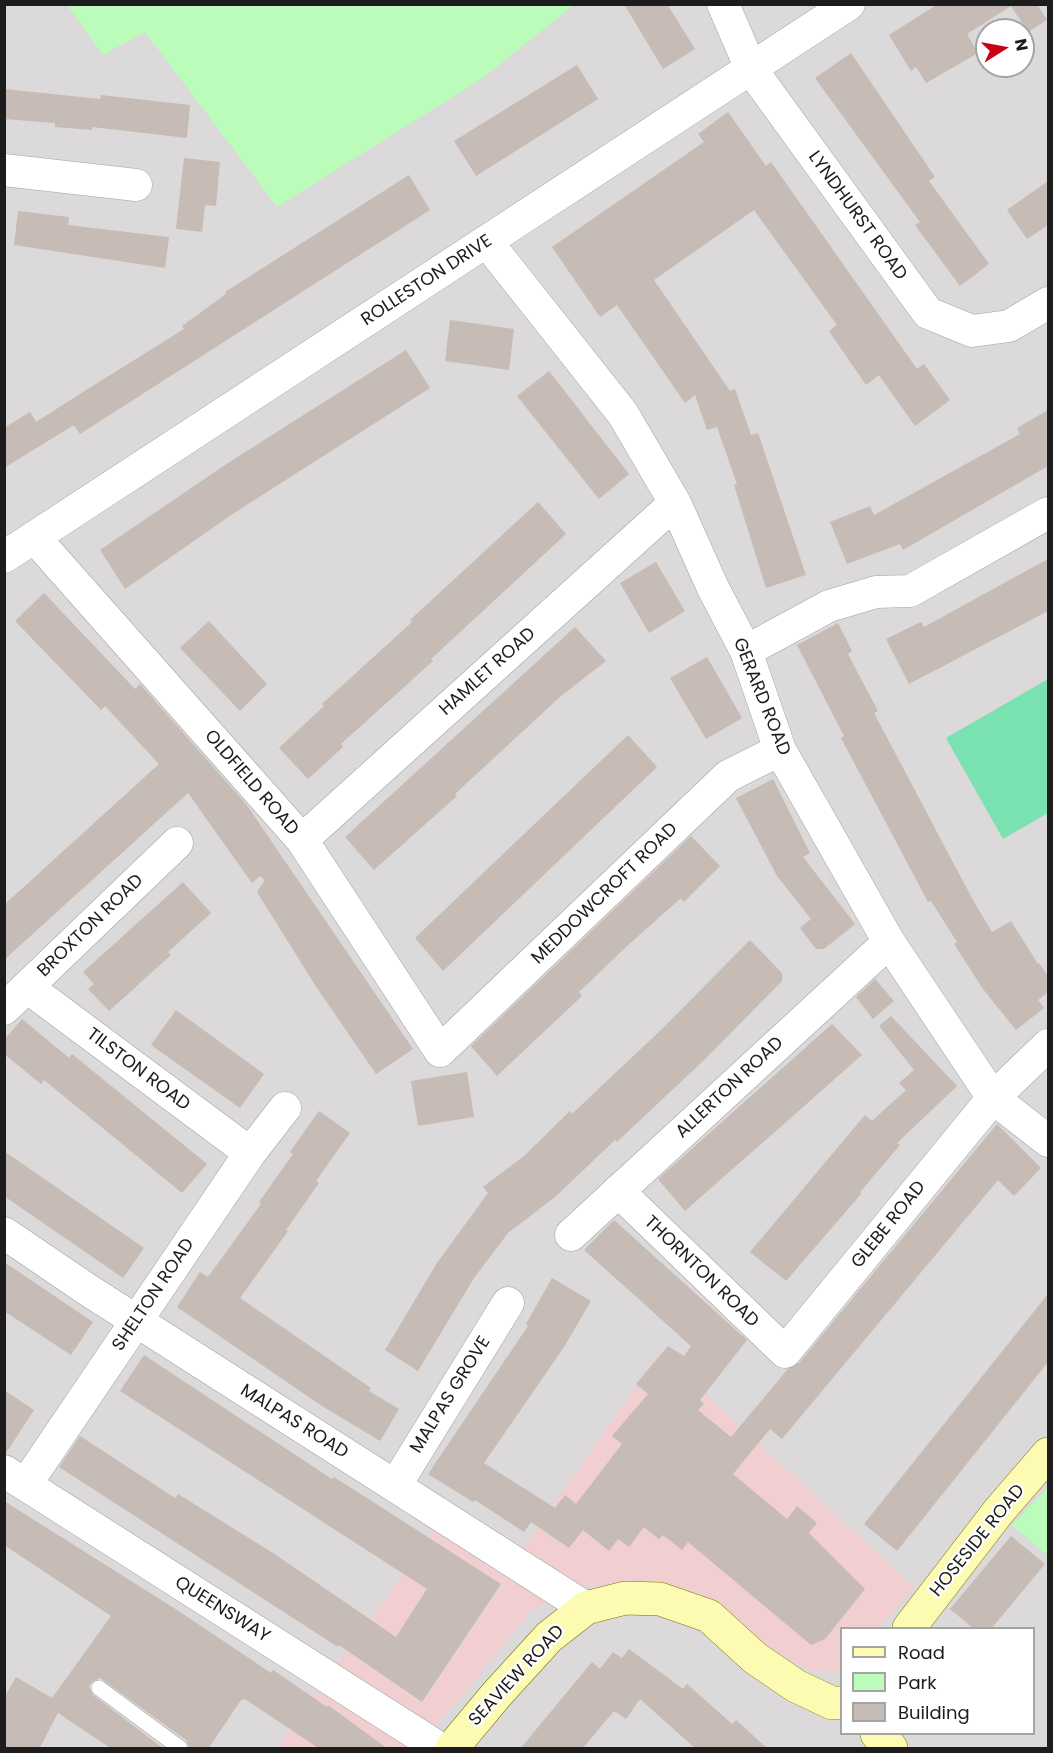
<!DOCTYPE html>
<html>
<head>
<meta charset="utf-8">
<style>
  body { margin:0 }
  #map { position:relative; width:1053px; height:1753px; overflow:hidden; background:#eee9e1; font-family:Poppins,sans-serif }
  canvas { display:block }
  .frame { position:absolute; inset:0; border:6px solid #1c1c1c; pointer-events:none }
  .legend { position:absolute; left:840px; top:1627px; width:195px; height:108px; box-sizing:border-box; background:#fff; border:2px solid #a4a4a4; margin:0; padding:8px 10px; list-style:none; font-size:18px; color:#1c1c1c }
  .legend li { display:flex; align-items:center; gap:12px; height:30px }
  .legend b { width:30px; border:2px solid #a4a4a4 }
  .north { position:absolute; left:975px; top:18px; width:60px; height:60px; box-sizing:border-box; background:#fff; border:2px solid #a4a4a4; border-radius:50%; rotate:79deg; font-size:16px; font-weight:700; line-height:24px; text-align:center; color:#1c1c1c }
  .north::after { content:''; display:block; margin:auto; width:21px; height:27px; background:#c90011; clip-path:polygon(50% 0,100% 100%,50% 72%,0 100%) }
</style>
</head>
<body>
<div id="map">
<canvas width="1053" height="1753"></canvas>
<div class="frame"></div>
<ul class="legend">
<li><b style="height:8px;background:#fdfab1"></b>Road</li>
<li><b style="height:16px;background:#bbfcbb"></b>Park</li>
<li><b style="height:16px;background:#c6bbb5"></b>Building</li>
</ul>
<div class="north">N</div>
</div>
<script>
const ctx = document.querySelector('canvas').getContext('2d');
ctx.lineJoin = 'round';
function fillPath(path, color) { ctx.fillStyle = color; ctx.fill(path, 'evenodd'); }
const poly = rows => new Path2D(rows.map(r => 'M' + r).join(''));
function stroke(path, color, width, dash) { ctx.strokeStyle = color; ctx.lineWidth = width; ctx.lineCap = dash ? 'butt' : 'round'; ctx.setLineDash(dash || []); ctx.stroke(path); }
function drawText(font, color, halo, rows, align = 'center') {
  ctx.font = font + ' Poppins,sans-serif'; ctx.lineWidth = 4.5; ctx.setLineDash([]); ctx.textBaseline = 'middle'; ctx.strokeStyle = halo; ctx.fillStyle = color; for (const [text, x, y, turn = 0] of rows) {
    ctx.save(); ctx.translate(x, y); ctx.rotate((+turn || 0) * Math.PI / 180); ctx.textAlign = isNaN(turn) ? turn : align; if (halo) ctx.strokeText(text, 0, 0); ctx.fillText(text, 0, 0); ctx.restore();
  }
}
const residential = poly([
  [5,5,1048,5,1048,1748,5,1748],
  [987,30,1023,30,1023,66,987,66],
  [842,1628,1034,1628,1034,1734,842,1734]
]);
const commercial = poly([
  [660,1352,915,1588,879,1628,842,1628,841,1671,811,1672,668,1585,579,1586,532,1610,419,1748,276,1748,436,1529,504,1576]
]);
const park = poly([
  [67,5,573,4,574,5,483,78,277,207,145,32,103,55],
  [1048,1487,1048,1556,1012,1525]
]);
const pitch = poly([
  [1048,679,1048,813,1003,839,946,738]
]);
const building = poly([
  [624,4,667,4,695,49,663,69],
  [938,4,1037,4,1047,20,1028,32,1011,6,967,34,978,53,926,83,916,67,911,71,889,35],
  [851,53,935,177,929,181,989,264,960,286,915,225,920,222,815,78],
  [577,65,598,99,476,176,454,141],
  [4,89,100,99,101,95,190,105,187,138,92,127,92,130,55,127,55,123,4,119],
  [728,112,766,166,771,162,917,369,924,364,950,400,915,426,879,375,866,385,829,331,837,325,754,210,654,280,730,391,735,389,751,435,758,433,806,575,766,588,734,485,737,484,717,427,707,430,695,395,685,403,617,305,600,317,552,247,704,142,698,134],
  [184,158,220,162,216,206,205,205,202,232,176,229],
  [409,175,430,210,80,434,74,425,4,468,4,428,30,412,36,422,83,392,184,329,182,326,226,294,225,292],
  [1048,181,1048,225,1027,239,1007,210],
  [18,211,69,217,68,225,169,237,165,268,14,245],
  [450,320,514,329,509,370,445,361],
  [406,350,430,388,234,513,125,589,100,550,228,463],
  [549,371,629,474,599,499,517,396],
  [1048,410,1048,466,903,550,900,544,847,564,830,522,870,506,874,515,1020,434,1017,428],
  [538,502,566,534,431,659,433,661,341,744,343,747,308,779,279,748,324,706,322,704,412,622,410,620],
  [1048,559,1048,611,909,684,886,639,921,622,924,627],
  [656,562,685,611,649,633,620,583],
  [44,593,135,689,140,684,246,804,413,1049,376,1074,315,985,257,892,265,880,260,876,252,883,188,793,4,960,4,905,159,764,105,706,101,710,15,621],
  [209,621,267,684,240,711,180,648],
  [838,623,852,651,848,654,878,711,874,713,974,902,992,932,1011,921,1038,964,1039,963,1048,976,1048,992,1038,1000,1044,1008,1016,1030,983,989,954,944,957,942,931,901,928,902,841,738,844,736,797,645],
  [575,627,606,661,561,696,455,794,457,796,374,870,345,837],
  [707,657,742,718,706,739,670,678],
  [628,735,657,767,443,971,415,938],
  [773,779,810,853,803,857,855,924,824,949,816,949,800,928,811,919,777,876,736,798],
  [691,836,720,866,684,902,681,898,627,946,579,992,582,996,497,1076,471,1046],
  [183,882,211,913,168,952,171,955,109,1011,88,989,94,984,83,972],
  [750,940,782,973,782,981,704,1060,617,1142,615,1140,555,1197,508,1233,474,1278,418,1371,385,1350,437,1263,488,1193,483,1187,524,1156,570,1111,572,1114,664,1027],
  [875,979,894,1001,873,1019,856,997],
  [176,1010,264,1074,240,1108,151,1045],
  [891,1016,957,1086,897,1143,900,1145,860,1192,861,1194,786,1281,750,1252,865,1115,872,1121,906,1090,899,1083,914,1070,879,1026],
  [22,1019,69,1058,72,1054,207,1164,182,1193,44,1080,41,1084,4,1054,4,1040],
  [832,1024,862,1055,685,1211,658,1179],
  [467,1072,474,1117,418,1126,411,1081],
  [319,1111,350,1133,316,1181,319,1183,286,1230,288,1231,240,1298,371,1388,369,1391,399,1409,380,1441,322,1406,177,1307,200,1272,208,1277,261,1204,259,1202,293,1154,290,1152],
  [997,1124,1041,1168,1014,1196,998,1180,782,1439,770,1429,733,1474,787,1519,797,1506,817,1523,809,1533,865,1589,825,1639,811,1645,688,1542,682,1550,663,1535,659,1539,644,1527,629,1547,618,1539,609,1551,583,1530,569,1548,531,1522,524,1532,475,1500,473,1502,428,1474,528,1326,526,1324,552,1278,591,1301,564,1347,484,1463,555,1508,565,1495,576,1504,622,1444,612,1436,648,1394,636,1384,668,1346,684,1356,691,1346,584,1250,614,1220,747,1340,700,1400,704,1404,698,1410,731,1437,788,1369,799,1363],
  [4,1151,144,1248,123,1278,4,1196],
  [4,1262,93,1322,71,1355,4,1311],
  [1048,1294,1048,1362,897,1551,864,1524],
  [144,1355,332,1479,334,1477,501,1584,422,1702,339,1645,338,1647,59,1467,80,1436,175,1498,178,1494,273,1553,396,1637,427,1589,120,1391],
  [4,1390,34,1410,6,1453,4,1453],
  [4,1501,177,1610,271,1673,273,1670,327,1707,328,1705,388,1749,320,1749,245,1699,241,1700,208,1749,190,1749,186,1740,100,1678,92,1682,89,1686,93,1695,164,1749,112,1749,58,1713,39,1749,4,1749,4,1698,16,1677,52,1698,111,1616,4,1545],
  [1011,1536,1045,1564,991,1629,974,1629,950,1609],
  [629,1649,683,1689,687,1684,732,1724,736,1720,768,1749,696,1749,640,1699,626,1719,614,1711,582,1749,520,1749,592,1662,600,1669,613,1652,622,1658]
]);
const lane = poly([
  [99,1688,180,1748]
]);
const street = poly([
  [723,4,751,69,928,313,972,331,1009,326,1048,303],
  [4,170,136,185],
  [487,242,623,414,675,503,713,588,746,651,780,750,889,942,993,1098,1048,1141],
  [34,537,302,840,440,1051,728,776,780,750],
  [4,557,849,4],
  [746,651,829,606,876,592,910,591,1048,513],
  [302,840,675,503],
  [27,987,250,1153],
  [4,1009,177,843],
  [618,1191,785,1352,993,1098,1048,1045],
  [4,1233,88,1290,586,1608],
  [571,1235,889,942],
  [4,1471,439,1748],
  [26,1484,250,1153,285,1108],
  [395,1486,508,1303]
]);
const secondary = poly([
  [909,1628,998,1512,1048,1454],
  [877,1734,891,1748],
  [452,1748,497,1694,549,1637,586,1608,625,1598,660,1599,709,1616,755,1658,796,1686,832,1703,842,1703]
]);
const streetNames = [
  ["LYNDHURST ROAD",857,216,54],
  ["ROLLESTON DRIVE",427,281,-33],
  ["HAMLET ROAD",488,672,-42],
  ["GERARD ROAD",761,697,68],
  ["OLDFIELD ROAD",251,783,49],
  ["MEDDOWCROFT ROAD",605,894,-44],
  ["BROXTON ROAD",91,926,-44],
  ["TILSTON ROAD",138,1070,37],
  ["ALLERTON ROAD",730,1088,-43],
  ["GLEBE ROAD",889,1225,-51],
  ["THORNTON ROAD",701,1272,44],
  ["SHELTON ROAD",154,1295,-56],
  ["MALPAS GROVE",451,1395,-58],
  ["MALPAS ROAD",294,1422,32],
  ["HOSESIDE ROAD",978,1541,-51],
  ["QUEENSWAY",222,1610,32],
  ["SEAVIEW ROAD",517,1676,-47]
];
fillPath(residential, '#dbd9d9');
fillPath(commercial, '#f1cfd1');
fillPath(park, '#bbfcbb');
fillPath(pitch, '#7ae2b1');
fillPath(building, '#c6bbb5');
stroke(lane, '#a3a3a3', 16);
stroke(street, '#a3a3a3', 33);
stroke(secondary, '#747700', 34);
stroke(lane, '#fff', 15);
stroke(street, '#fff', 32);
stroke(secondary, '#fdfab1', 33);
drawText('18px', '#1c1c1c', '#fff', streetNames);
</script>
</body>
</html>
